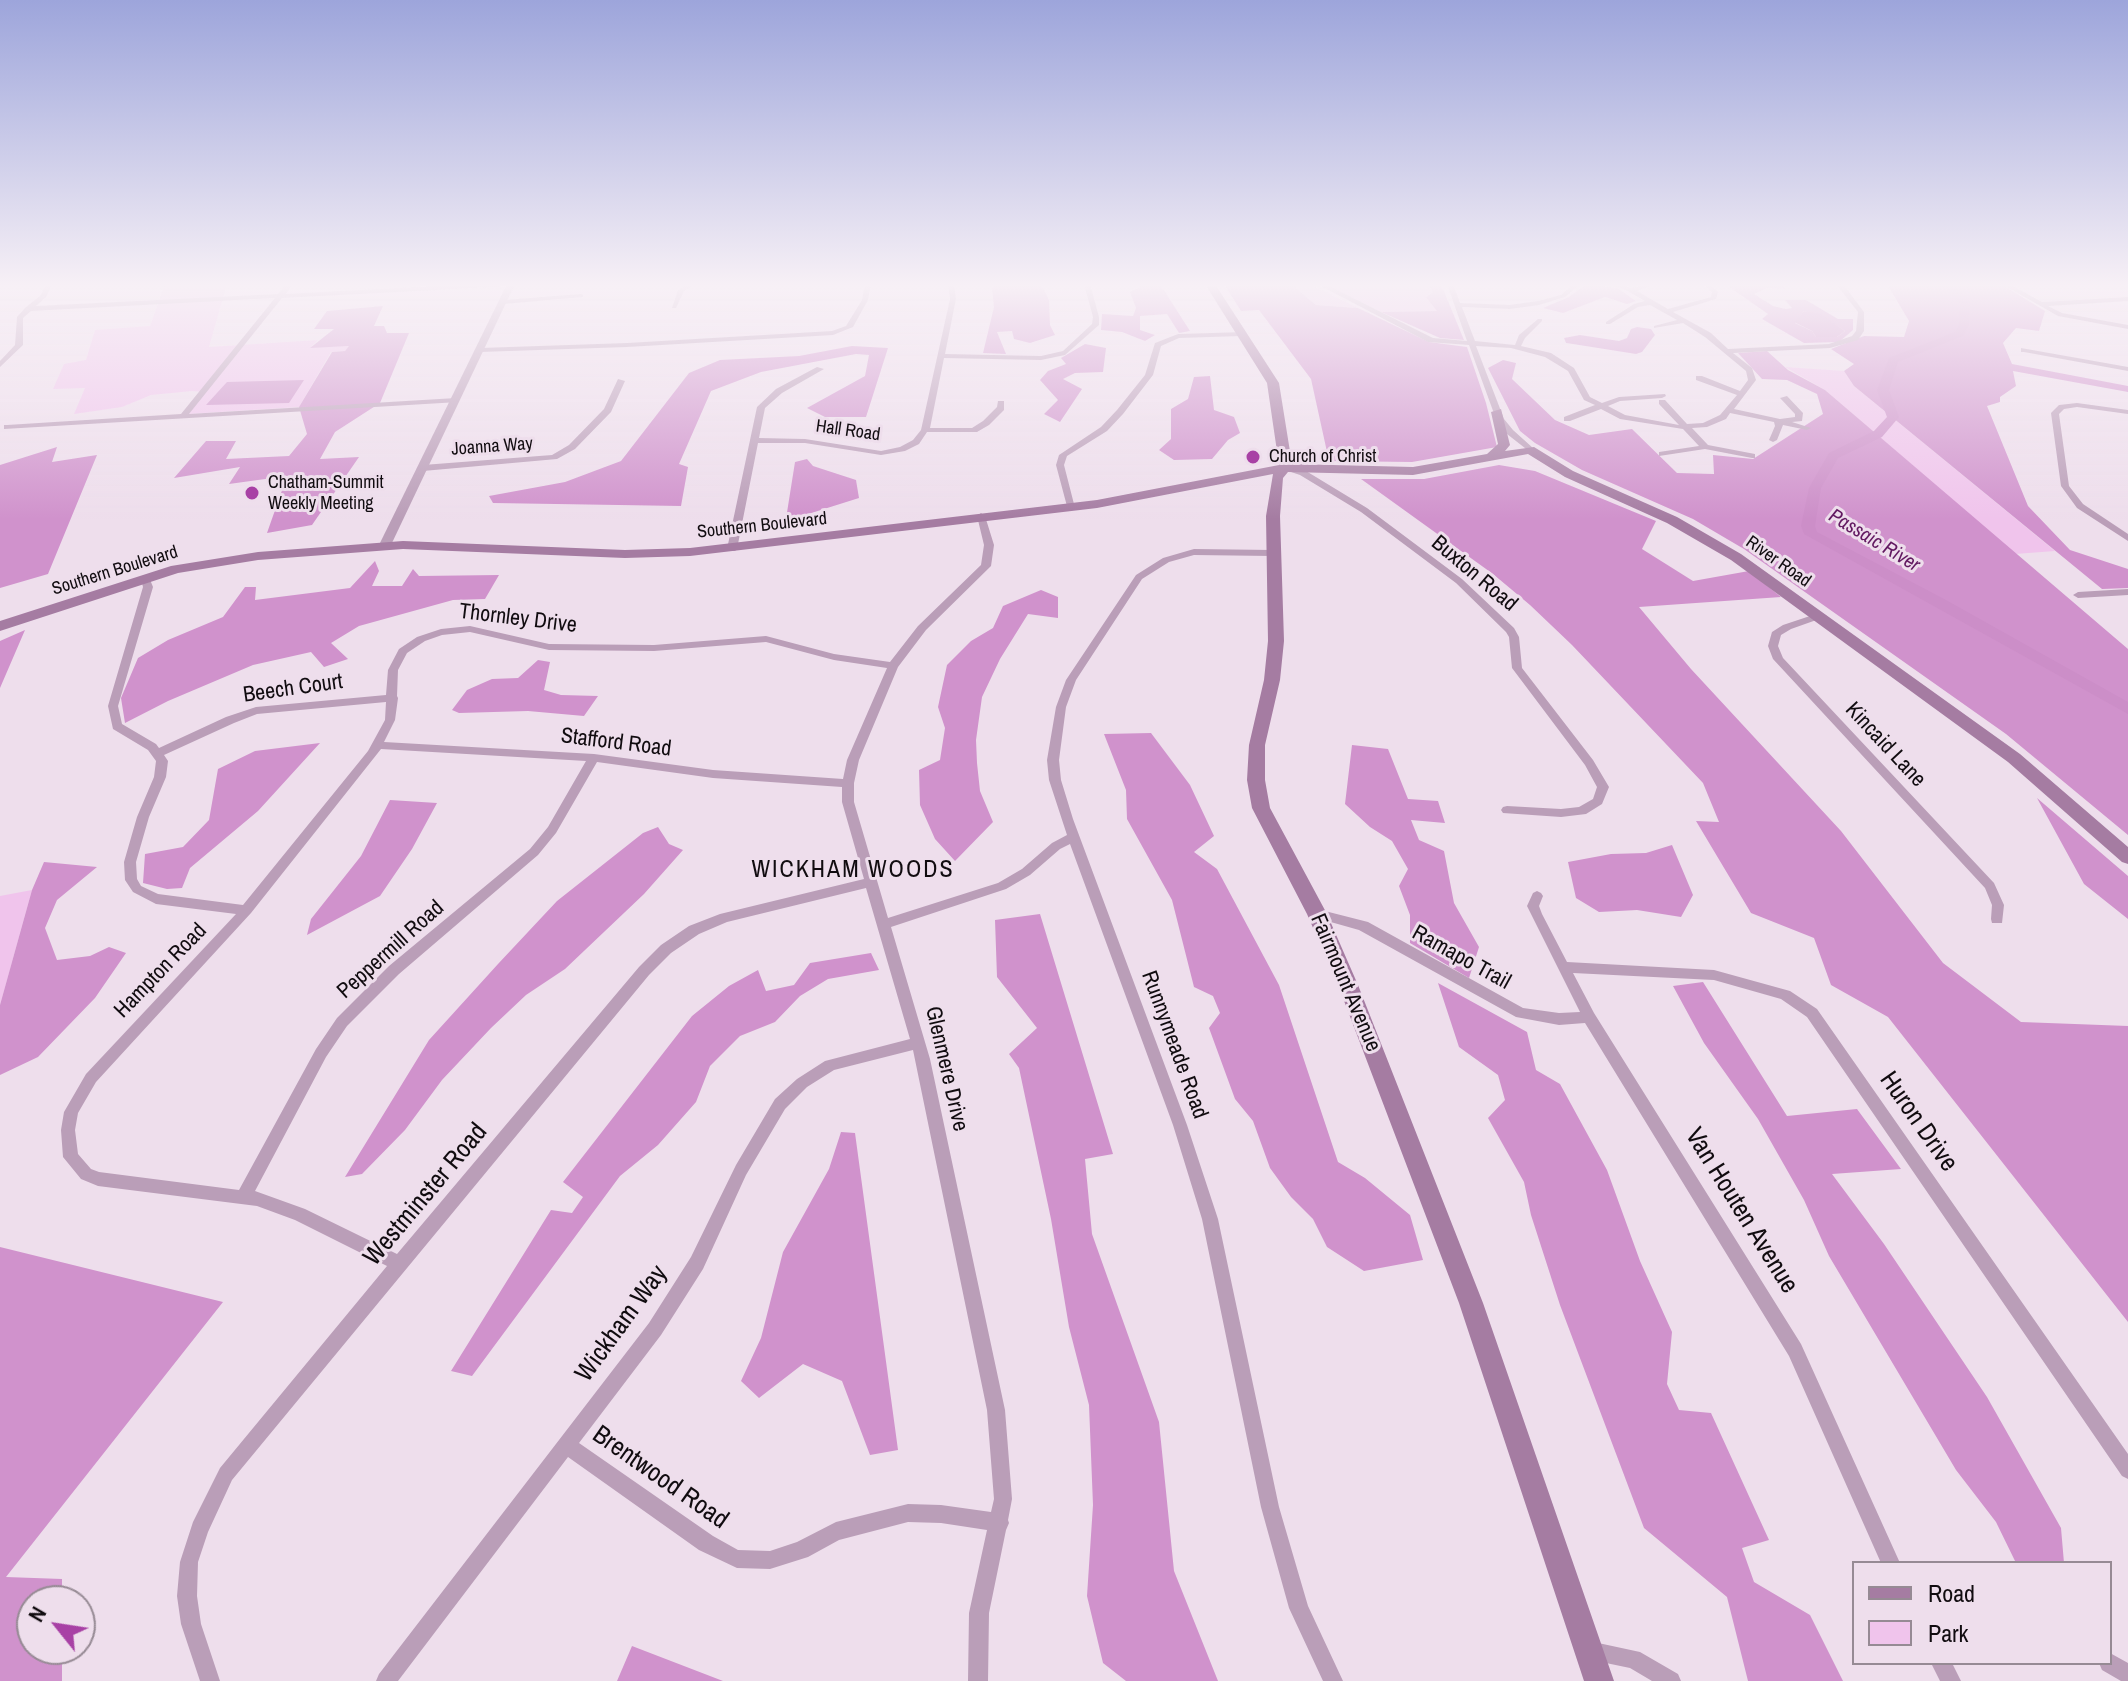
<!DOCTYPE html>
<html>
<head>
<meta charset="utf-8">
<style>
  body { margin:0 }
  #map { position:relative; width:2128px; height:1681px; overflow:hidden; background:#eedeec; font-family:"Archivo Narrow",sans-serif }
  canvas { display:block }
  .legend { position:absolute; left:1852px; top:1561px; width:260px; height:104px; box-sizing:border-box; background:#eedeec; border:2px solid #968a94; margin:0; padding:10px 14px; list-style:none; font-size:24px; color:#110c10 }
  .legend li { display:flex; align-items:center; gap:16px; height:40px }
  .legend b { width:40px; border:2px solid #968a94 }
  .north { position:absolute; left:16px; top:1585px; width:80px; height:80px; box-sizing:border-box; background:#eedeec; border:2px solid #968a94; border-radius:50%; rotate:300deg; font-size:22px; font-weight:700; line-height:32px; text-align:center; color:#110c10 }
  .north::after { content:''; display:block; margin:auto; width:28px; height:36px; background:#a841a5; clip-path:polygon(50% 0,100% 100%,50% 72%,0 100%) }
</style>
</head>
<body>
<div id="map">
<canvas width="2128" height="1681"></canvas>
<ul class="legend">
<li><b style="height:10px;background:#a57ca2"></b>Road</li>
<li><b style="height:22px;background:#f0c4ec"></b>Park</li>
</ul>
<div class="north">N</div>
</div>
<script>
const ctx = document.querySelector('canvas').getContext('2d');
ctx.lineJoin = 'round';
function fillPath(path, color) { ctx.fillStyle = color; ctx.fill(path, 'evenodd'); }
const poly = rows => new Path2D(rows.map(r => 'M' + r).join(''));
function stroke(path, color, width, dash) { ctx.strokeStyle = color; ctx.lineWidth = width; ctx.lineCap = dash ? 'butt' : 'round'; ctx.setLineDash(dash || []); ctx.stroke(path); }
function drawText(font, color, halo, rows, align = 'center') {
  ctx.font = font + ' "Archivo Narrow",sans-serif'; ctx.lineWidth = 6; ctx.setLineDash([]); ctx.textBaseline = 'middle'; ctx.strokeStyle = halo; ctx.fillStyle = color; for (const [text, x, y, turn = 0] of rows) {
    ctx.save(); ctx.translate(x, y); ctx.rotate((+turn || 0) * Math.PI / 180); ctx.textAlign = isNaN(turn) ? turn : align; if (halo) ctx.strokeText(text, 0, 0); ctx.fillText(text, 0, 0); ctx.restore();
  }
}
const green = poly([
  [165,284,227,284,209,347,318,340,311,347,350,346,345,351,331,352,299,407,189,414,204,392,192,391,151,395,122,407,74,414,85,388,53,389,64,364,86,360,95,330,150,326],
  [1291,284,1309,284,1358,308,1316,305],
  [1324,284,1428,284,1433,292,1426,296,1438,311,1381,312],
  [1785,367,1844,371,1854,386,2055,551,2015,554,1825,390],
  [32,890,0,1005,0,896]
]);
const forest = poly([
  [995,284,1041,284,1049,300,1050,325,1055,335,1030,343,1014,339,1012,331,997,332,1006,354,983,353,994,307,992,288],
  [1131,284,1160,284,1190,331,1179,333,1167,314,1140,316,1140,330,1155,335,1145,341,1122,332,1101,330,1102,314,1133,316,1136,308,1130,292,1140,287],
  [1224,284,1291,284,1316,305,1358,308,1429,342,1467,347,1486,403,1497,447,1412,462,1329,461,1311,379,1259,310,1241,311],
  [1428,284,1441,284,1464,340,1440,338,1381,312,1437,311,1426,297,1433,292],
  [1586,284,1617,288,1636,301,1627,304,1605,297,1563,313,1543,308,1569,297],
  [1725,284,1780,284,1786,289,1767,288,1754,294,1773,306,1786,309,1792,308,1785,300,1806,300,1838,319,1853,319,1853,330,1839,342,1804,343,1762,319,1768,314],
  [1804,311,1825,318,1845,331,1837,337,1816,337,1812,331,1795,323],
  [1887,284,2025,284,2004,286,2045,311,2039,331,2016,328,2003,343,2012,364,2128,386,2128,392,2013,371,2016,386,2000,397,2000,402,1987,406,2028,506,2070,550,2128,569,2128,588,2102,589,1854,386,1844,371,1854,364,1831,349,1864,336,1904,337,1909,321],
  [383,306,374,326,384,326,387,333,409,333,380,403,335,432,320,459,359,457,312,525,267,533,287,476,229,484,240,467,174,478,206,441,236,441,226,459,289,456,307,434,299,407,332,352,345,351,349,346,310,348,334,329,314,329,327,311],
  [1085,344,1106,348,1103,372,1075,373,1063,379,1082,389,1060,422,1044,414,1058,400,1040,380,1048,371,1066,364,1061,358],
  [852,346,888,348,866,417,825,417,807,408,865,376,869,355,856,354,761,372,711,391,679,464,688,467,681,506,493,503,489,496,565,482,621,461,689,373,720,360,799,356],
  [1767,351,1788,370,1825,390,2128,649,2128,835,2006,734,1744,549,1693,519,1582,470,1535,443,1520,431,1488,368,1503,360,1516,363,1512,379,1555,420,1589,435,1632,429,1677,473,1714,474,1713,455,1753,459,1823,414,1817,394,1787,380,1762,379,1738,353],
  [1210,376,1214,410,1234,417,1240,433,1228,440,1212,459,1174,460,1159,450,1171,439,1171,409,1188,399,1194,377],
  [57,447,52,462,97,455,48,574,0,588,0,465],
  [807,459,813,466,856,480,859,498,805,515,785,525,795,462],
  [1499,465,1535,471,1656,521,1642,549,1693,581,1749,571,1781,597,1639,607,1691,669,1841,831,1943,963,2021,1022,2128,1026,2128,1322,1888,1017,1831,985,1814,938,1751,913,1696,821,1719,822,1703,783,1572,645,1530,605,1493,574,1361,479,1424,479],
  [375,561,379,571,372,586,402,586,413,569,419,576,499,575,485,599,453,600,359,626,331,643,348,659,324,667,311,652,253,665,168,701,125,723,121,698,138,658,168,640,223,617,245,587,256,587,255,600,350,588],
  [1041,590,1058,597,1058,618,1028,614,1000,659,982,697,976,740,977,763,980,791,993,822,955,861,935,839,920,805,919,770,940,760,945,728,938,707,947,665,971,641,993,628,1003,606],
  [25,630,0,688,0,641],
  [538,660,550,662,544,690,561,695,598,696,584,716,528,711,459,713,452,710,467,690,492,679,518,678],
  [1151,733,1190,785,1214,836,1194,852,1217,869,1279,985,1338,1162,1365,1178,1410,1215,1423,1260,1364,1271,1327,1247,1313,1219,1291,1197,1270,1168,1253,1121,1235,1099,1209,1028,1220,1013,1213,996,1194,987,1172,900,1127,819,1126,790,1104,734],
  [320,743,258,811,190,868,182,888,167,889,143,883,145,854,183,847,209,820,218,769,255,751],
  [1352,745,1388,749,1408,799,1438,801,1445,823,1411,820,1419,840,1444,851,1454,903,1479,947,1469,978,1410,943,1410,915,1399,886,1408,869,1392,841,1370,827,1345,804],
  [2037,798,2128,876,2128,919,2084,884],
  [390,800,437,803,412,849,380,896,307,935,311,919,361,856],
  [658,827,669,844,683,850,644,894,565,969,526,995,491,1028,442,1080,405,1130,362,1174,345,1177,429,1040,498,964,557,901,643,833],
  [1672,845,1693,895,1681,917,1637,910,1599,912,1576,898,1568,862,1611,854,1646,853],
  [44,862,97,867,57,900,45,928,57,960,90,956,109,947,126,953,95,998,38,1057,0,1075,0,1005,32,890],
  [1040,914,1113,1154,1085,1159,1092,1234,1159,1422,1174,1571,1218,1681,1126,1681,1103,1663,1087,1596,1093,1505,1089,1405,1069,1327,1051,1219,1019,1068,1009,1054,1037,1028,997,977,995,920],
  [871,953,879,970,828,979,800,996,775,1022,740,1036,710,1066,696,1102,658,1145,620,1176,472,1376,451,1371,551,1210,572,1213,583,1197,563,1182,692,1016,729,986,758,970,766,991,794,985,810,963],
  [1703,982,1787,1116,1857,1109,1901,1169,1832,1174,1884,1244,1987,1397,2061,1528,2064,1563,2016,1563,1996,1522,1956,1470,1829,1256,1804,1200,1758,1119,1704,1043,1673,986],
  [1438,983,1527,1032,1536,1070,1560,1084,1607,1170,1640,1261,1672,1332,1667,1384,1679,1410,1711,1413,1769,1540,1742,1548,1754,1582,1810,1615,1843,1681,1748,1681,1727,1597,1644,1528,1560,1305,1531,1215,1524,1182,1488,1118,1505,1100,1498,1075,1459,1047],
  [841,1132,855,1133,898,1450,870,1455,842,1381,803,1364,759,1398,741,1381,761,1338,783,1252,829,1169],
  [0,1247,223,1302,6,1577,62,1579,62,1601,32,1601,32,1649,62,1649,62,1681,0,1681],
  [632,1646,723,1681,617,1681]
]);
const water = poly([
  [1804,311,1821,314,1845,331,1837,337,1816,337,1812,331,1794,322],
  [1637,327,1651,329,1655,335,1642,352,1636,354,1573,344,1566,343,1564,338,1580,335,1619,341,1627,338,1631,329],
  [304,380,289,403,206,405,227,382]
]);
const river = poly([
  [1943,284,1954,284,1970,303,1969,325,1963,336,1898,362,1889,390,1899,417,1882,437,1838,458,1821,488,1815,526,1817,532,1946,600,2128,702,2128,714,1804,534,1801,526,1809,488,1829,453,1874,431,1887,417,1877,390,1889,358,1955,332,1959,325,1960,303,1943,284]
]);
const minor = poly([
  [46,284,52,284,46,297,36,306,278,294,286,284,293,284,286,294,471,284,514,284,511,286,282,298,189,414,456,398,459,398,459,402,4,429,4,425,7,425,181,414,275,298,31,311,23,318,23,345,0,367,0,361,15,345,17,317,25,308,41,295,46,284],
  [688,284,696,284,684,291,676,308,672,308,678,290,688,284],
  [865,284,871,284,868,300,853,327,833,335,627,347,480,352,476,350,480,348,627,343,832,331,846,326,862,300,865,284],
  [948,284,954,284,956,299,945,354,1041,356,1063,351,1092,324,1093,317,1084,284,1090,284,1099,317,1099,325,1065,355,1041,360,944,358,930,428,972,428,983,421,997,407,998,401,1004,401,1004,410,989,425,977,432,927,432,919,444,905,451,881,455,805,443,758,443,737,549,735,551,729,551,727,549,757,407,776,389,817,367,824,369,782,393,765,408,759,438,805,439,881,451,900,447,913,440,921,430,950,299,948,284],
  [1317,284,1325,284,1433,338,1467,341,1447,284,1453,284,1460,303,1510,305,1538,301,1561,295,1573,284,1580,284,1565,297,1539,305,1510,309,1462,307,1475,341,1515,345,1519,335,1538,319,1542,319,1542,321,1525,338,1521,346,1551,353,1574,368,1590,397,1602,403,1619,397,1665,394,1666,396,1662,398,1620,401,1608,406,1625,415,1679,425,1659,404,1659,400,1665,400,1687,424,1703,423,1720,415,1737,395,1696,380,1696,376,1702,376,1740,391,1748,380,1746,371,1705,337,1683,323,1654,328,1654,326,1677,320,1650,305,1638,307,1610,324,1606,324,1606,322,1634,304,1645,301,1626,290,1609,284,1619,284,1632,288,1647,284,1657,284,1637,291,1668,309,1711,297,1712,292,1703,284,1710,284,1718,292,1716,299,1673,312,1711,333,1728,349,1829,344,1852,336,1856,331,1858,312,1836,284,1843,284,1864,312,1864,331,1858,340,1830,348,1733,353,1752,368,1756,380,1734,409,1780,419,1795,417,1795,414,1780,398,1787,396,1803,413,1802,421,1792,422,1811,428,1807,430,1783,425,1777,440,1773,442,1769,440,1775,426,1774,422,1730,413,1726,419,1707,427,1692,428,1708,445,1755,454,1755,458,1752,458,1705,449,1659,456,1659,452,1699,446,1683,429,1620,419,1601,409,1570,421,1564,421,1564,417,1595,405,1584,400,1568,371,1545,357,1511,348,1476,346,1504,419,1513,430,1533,448,1534,450,1530,452,1507,434,1496,419,1469,345,1428,342,1317,284],
  [2007,285,2011,285,2042,302,2128,297,2128,301,2048,306,2062,313,2128,325,2128,329,2058,316,2007,287,2007,285],
  [581,294,583,295,583,297,503,304,500,302,503,300,581,294],
  [1244,332,1245,334,1241,336,1179,338,1161,346,1153,375,1123,414,1107,431,1067,456,1064,465,1075,508,1068,510,1056,465,1059,455,1101,427,1117,410,1145,375,1155,343,1178,334,1244,332],
  [2021,348,2128,367,2128,371,2024,352,2021,352,2021,348],
  [618,379,625,381,611,412,575,449,557,459,423,471,419,468,423,465,552,455,569,445,604,409,618,379],
  [2077,403,2128,410,2128,414,2077,407,2064,409,2059,414,2069,486,2083,504,2128,534,2128,541,2077,508,2061,486,2051,413,2059,405,2077,403],
  [1288,465,1306,471,1367,508,1462,579,1514,628,1519,637,1522,668,1593,760,1609,787,1602,804,1586,814,1561,817,1503,813,1501,810,1503,807,1507,806,1561,809,1579,807,1593,799,1597,787,1585,765,1512,668,1509,637,1506,632,1456,583,1361,512,1300,475,1285,470,1285,466,1288,465],
  [981,513,985,516,994,545,991,566,926,630,898,667,859,760,854,783,854,802,888,918,998,883,1022,869,1052,843,1067,835,1049,780,1047,760,1056,707,1066,680,1136,575,1163,558,1194,549,1272,550,1277,553,1272,556,1194,555,1169,562,1142,579,1076,680,1066,707,1059,760,1061,780,1073,819,1187,1125,1218,1219,1279,1507,1308,1606,1343,1681,1323,1681,1289,1608,1261,1507,1202,1219,1173,1125,1070,844,1060,849,1030,875,1006,889,891,927,930,1059,1005,1410,1012,1499,1008,1520,1009,1523,1006,1530,989,1613,988,1681,968,1681,969,1613,987,1530,941,1523,908,1522,839,1540,808,1557,770,1569,737,1568,699,1550,568,1457,398,1681,376,1681,379,1674,649,1323,691,1257,736,1165,775,1099,797,1079,825,1061,910,1039,866,888,727,922,699,934,671,953,649,975,232,1480,208,1532,198,1562,197,1596,201,1624,220,1681,200,1681,181,1624,177,1596,180,1562,193,1522,220,1468,387,1266,295,1220,257,1206,98,1186,81,1179,63,1157,61,1130,64,1112,86,1074,236,914,156,904,133,892,125,880,124,862,137,817,154,777,156,761,148,750,113,729,108,706,143,587,141,579,146,576,149,577,153,587,118,706,122,724,156,744,159,748,226,717,256,707,386,695,388,670,399,649,417,637,441,629,470,626,549,644,654,645,766,636,834,654,890,662,918,626,981,565,984,545,977,516,981,513],
  [470,632,549,650,654,651,766,642,834,660,887,668,847,760,843,779,713,770,594,754,384,742,395,720,398,698,397,696,398,670,407,653,425,641,442,635,470,632],
  [386,702,385,720,368,751,243,905,158,894,141,886,137,879,136,862,149,817,166,777,168,761,164,755,234,723,257,714,386,702],
  [381,749,586,761,548,827,530,849,389,966,337,1018,316,1049,239,1190,99,1172,91,1169,78,1154,75,1130,78,1113,96,1082,251,913,381,749],
  [597,762,713,778,842,787,842,802,864,879,720,914,689,926,661,945,639,967,397,1254,305,1209,255,1191,326,1057,347,1026,399,974,538,855,556,833,597,762],
  [913,1050,987,1410,994,1499,991,1512,941,1505,908,1504,836,1522,797,1542,770,1551,738,1550,713,1536,579,1443,661,1335,703,1269,746,1175,785,1109,807,1087,834,1070,913,1050],
  [2128,589,2128,595,2078,598,2073,595,2078,592,2128,589],
  [1819,613,1824,616,1822,618,1791,629,1781,635,1778,646,1783,658,1994,883,2004,905,2002,923,1992,923,1991,919,1992,905,1985,888,1773,659,1768,646,1772,632,1783,625,1819,613],
  [1537,891,1541,893,1543,896,1539,906,1542,914,1567,962,1714,970,1790,991,1817,1009,2128,1454,2128,1479,2122,1476,1807,1017,1781,999,1714,980,1573,973,1594,1013,1801,1344,1900,1563,1881,1563,1789,1356,1585,1023,1559,1025,1516,1017,1359,930,1313,917,1311,914,1313,911,1317,909,1368,922,1523,1008,1559,1013,1580,1012,1527,906,1533,893,1537,891],
  [1589,1641,1640,1652,1678,1674,1681,1681,1652,1681,1630,1668,1582,1658,1579,1651,1582,1644,1589,1641],
  [2110,1653,2128,1663,2128,1681,2121,1681,2102,1670,2099,1663,2110,1663,2110,1653],
  [1931,1663,1952,1663,1961,1681,1940,1681,1931,1663]
]);
const tertiary = poly([
  [507,284,515,284,391,545,389,548,381,548,379,545,507,284]
]);
const secondary = poly([
  [1205,284,1215,284,1279,383,1292,464,1413,467,1487,454,1498,444,1491,412,1501,409,1510,445,1505,451,1534,447,1573,471,1677,517,1741,554,2020,754,2128,847,2128,864,2122,862,2008,762,1731,560,1667,523,1565,477,1528,454,1413,475,1288,472,1283,478,1280,516,1284,641,1280,680,1265,745,1265,780,1270,808,1327,914,1358,985,1483,1303,1614,1681,1584,1681,1459,1303,1338,985,1307,914,1252,808,1247,780,1249,745,1264,680,1268,641,1266,516,1273,474,1097,508,690,556,625,558,403,549,258,560,178,573,0,631,0,621,171,566,258,552,403,541,625,550,690,548,1097,500,1279,465,1267,383,1205,284]
]);
const markers = [
  [1253,457,8,"#a841a5"],
  [252,493,8,"#a841a5"]
];
const farStreetnames = [
  ["Hall Road",848,431,8],
  ["Joanna Way",492,447,-4],
  ["Southern Boulevard",762,526,-6],
  ["River Road",1778,562,35],
  ["Southern Boulevard",115,571,-17]
];
const farPoinames = [
  ["Church of Christ",1269,457],
  ["Chatham-Summit",268,483],
  ["Weekly Meeting",268,504]
];
const farWaternames = [
  ["Passaic River",1874,541,31]
];
const streetNames = [
  ["Buxton Road",1474,574,40],
  ["Thornley Drive",518,619,7],
  ["Beech Court",293,689,-8],
  ["Stafford Road",616,743,7],
  ["Kincaid Lane",1885,745,47],
  ["Peppermill Road",391,950,-42],
  ["Ramapo Trail",1461,958,29],
  ["Hampton Road",161,971,-46],
  ["Fairmount Avenue",1345,983,67],
  ["Runnymeade Road",1174,1045,70],
  ["Glenmere Drive",946,1069,77]
];
const neighbourhoodNames = [
  ["WICKHAM WOODS",853,871]
];
const nearStreetnames = [
  ["Huron Drive",1918,1122,55],
  ["Westminster Road",426,1195,-50],
  ["Van Houten Avenue",1741,1211,58],
  ["Wickham Way",622,1324,-54],
  ["Brentwood Road",660,1478,35]
];
fillPath(green, '#f0c4ec');
fillPath(forest, '#d092cc');
fillPath(water, '#cc8ec8');
fillPath(river, '#cc8ec8');
fillPath(minor, '#ba9eb8');
fillPath(tertiary, '#ba9eb8');
fillPath(secondary, '#a57ca2');
const sky = ctx.createLinearGradient(0, 0, 0, 519);
sky.addColorStop(0, '#9da5db');
sky.addColorStop(0.55, '#f7f0f6');
sky.addColorStop(1, '#f7f0f600');
ctx.fillStyle = sky;
ctx.fillRect(0, 0, 2128, 519);
for (const [x, y, r, color] of markers) { const dot = new Path2D(); dot.arc(x, y, r, 0, 2 * Math.PI); ctx.fillStyle = color; ctx.fill(dot); stroke(dot, '#eedeec', 3); }
drawText('18px', '#110c10', '#eedeec', farStreetnames);
drawText('18px', '#110c10', '#eedeec', farPoinames, 'left');
drawText('italic 20px', '#621961', '#eedeec', farWaternames);
drawText('22px', '#110c10', '#eedeec', streetNames);
ctx.letterSpacing = '2px';
drawText('24px', '#110c10', '#eedeec', neighbourhoodNames);
ctx.letterSpacing = '0px';
drawText('26px', '#110c10', '#eedeec', nearStreetnames);
</script>
</body>
</html>
